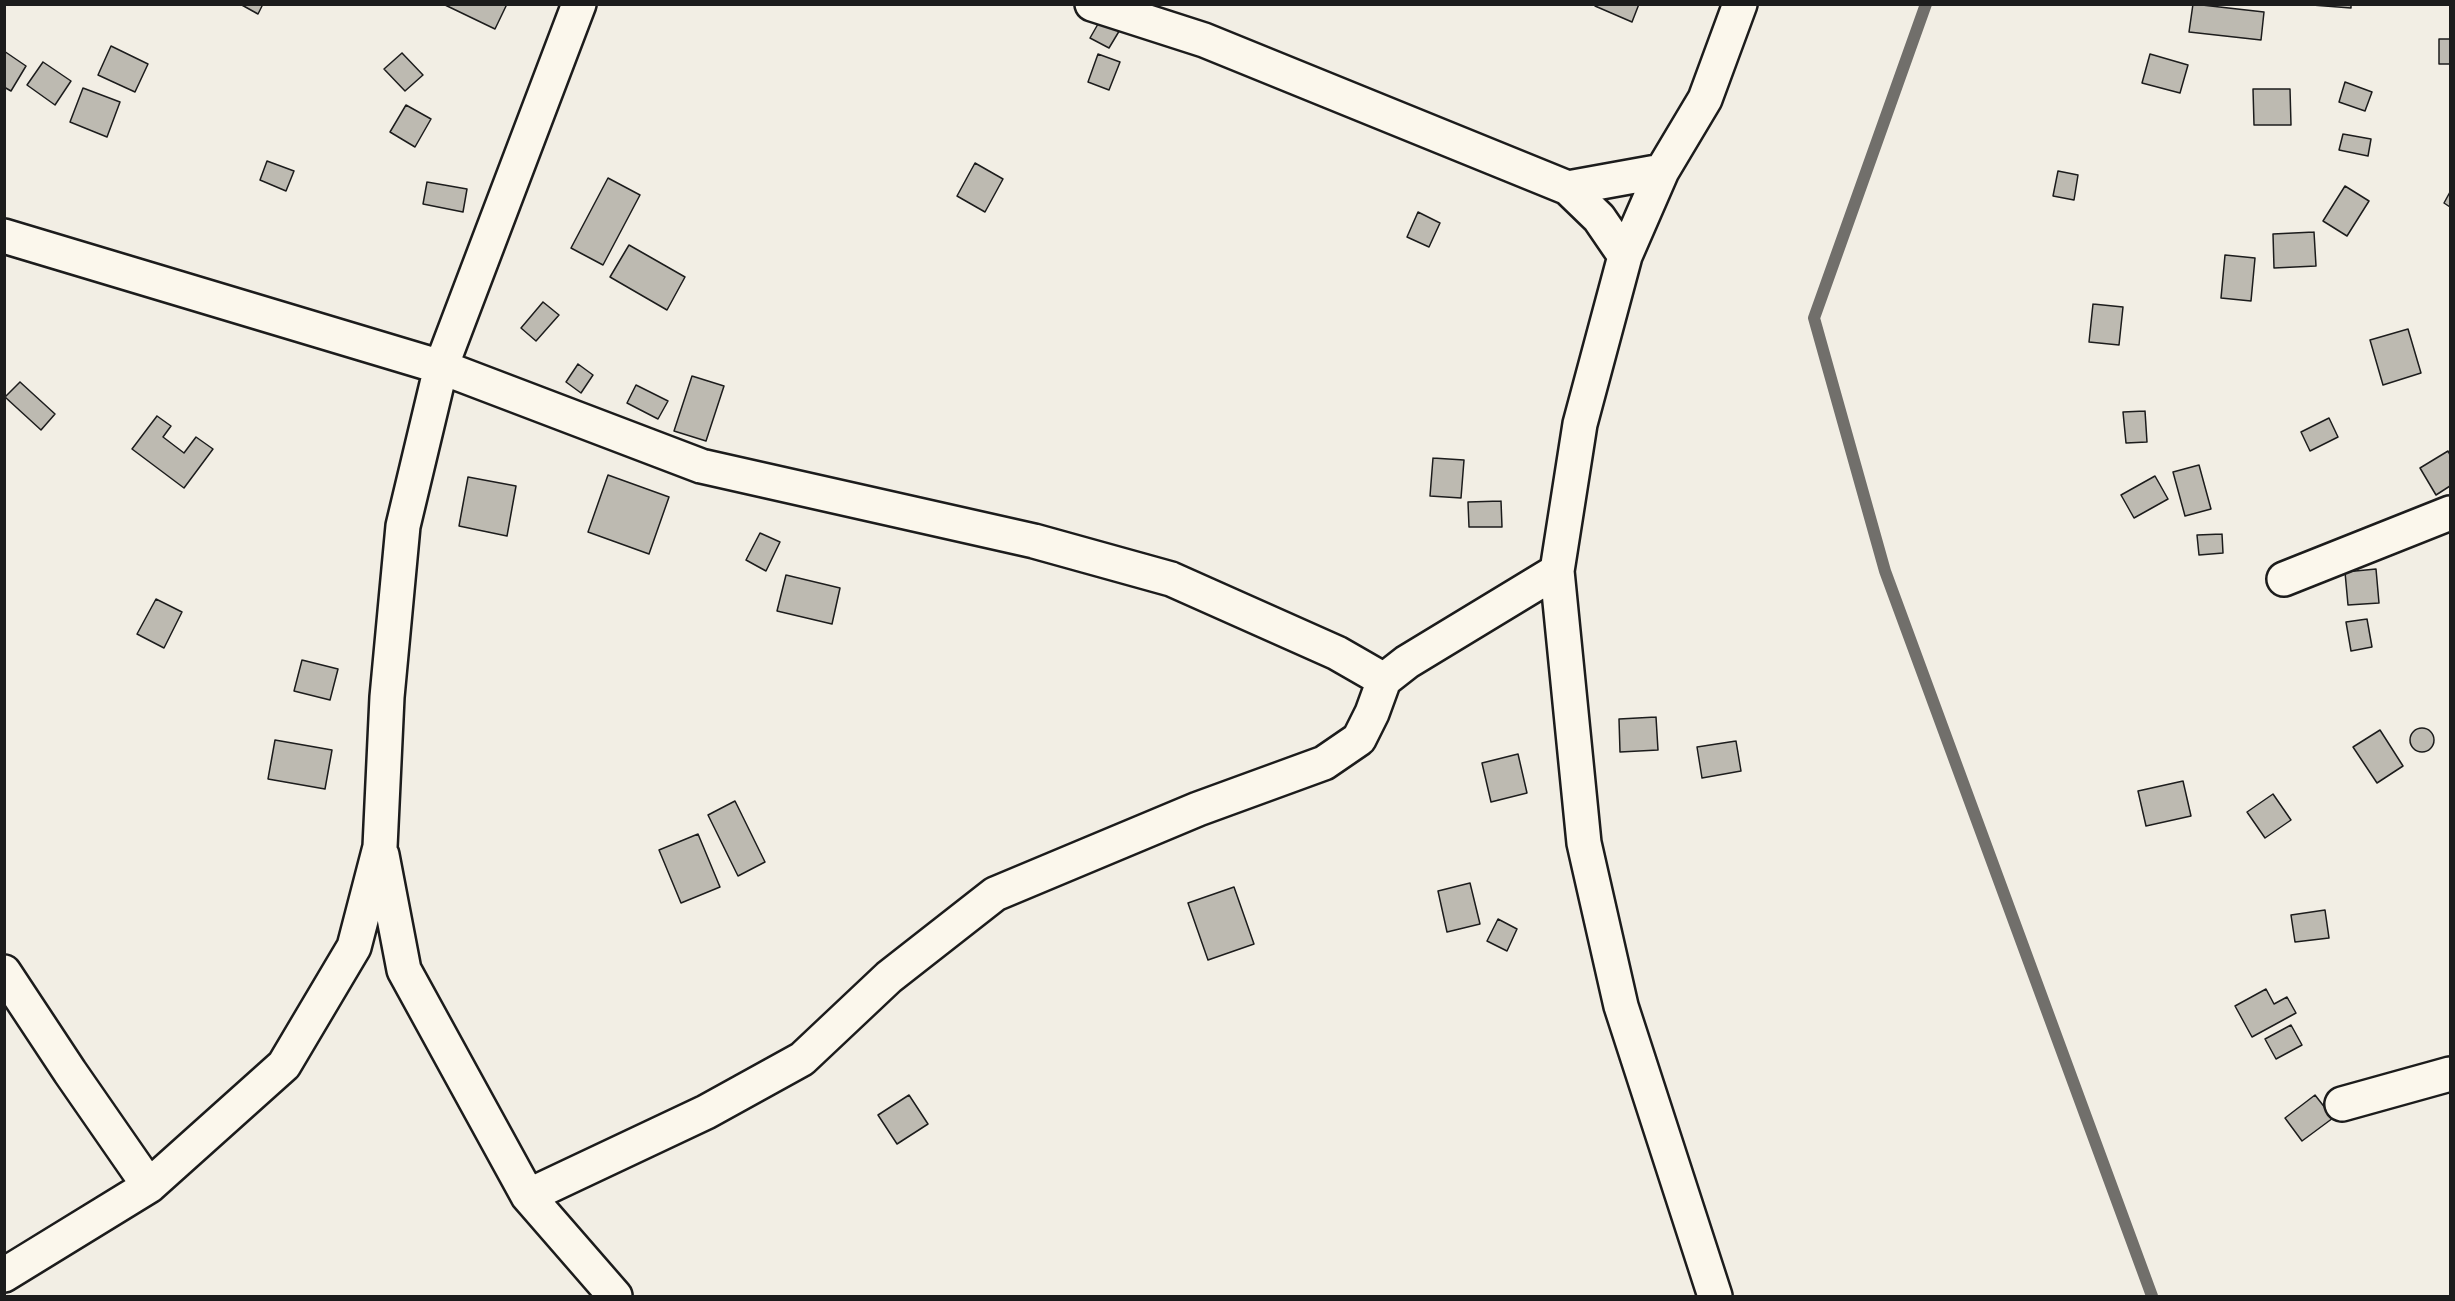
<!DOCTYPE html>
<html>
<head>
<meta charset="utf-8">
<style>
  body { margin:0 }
  #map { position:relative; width:2455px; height:1301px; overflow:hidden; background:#f2eee4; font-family:"Architects Daughter",sans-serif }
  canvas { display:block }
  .frame { position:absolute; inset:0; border:6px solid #1c1c1c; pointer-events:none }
</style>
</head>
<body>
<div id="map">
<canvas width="2455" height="1301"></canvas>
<div class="frame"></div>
</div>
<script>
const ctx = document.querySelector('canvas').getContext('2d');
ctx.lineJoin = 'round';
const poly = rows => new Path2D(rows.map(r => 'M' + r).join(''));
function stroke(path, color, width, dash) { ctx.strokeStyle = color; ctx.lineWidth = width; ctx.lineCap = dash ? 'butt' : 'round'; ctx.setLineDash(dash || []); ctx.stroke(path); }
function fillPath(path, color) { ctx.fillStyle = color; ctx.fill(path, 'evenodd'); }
const stream = poly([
  [1926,4,1814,318,1885,571,2152,1296]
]);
const building = poly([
  [240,4,263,4,258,14,240,4],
  [443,4,507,4,495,29,443,4],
  [1596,4,1639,4,1632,22,1595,6,1596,4],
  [2193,4,2264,12,2261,40,2189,32,2193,4],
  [2299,4,2351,4,2351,8,2299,4],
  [1102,17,1121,28,1109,48,1090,38,1102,17],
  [2439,39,2450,39,2450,64,2439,64,2439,39],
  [111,46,148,64,135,92,98,75,111,46],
  [4,51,26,66,11,91,4,87,4,51],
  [402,53,423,75,405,91,384,69,402,53],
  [1098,54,1120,62,1109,90,1088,82,1098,54],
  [2150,54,2188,65,2180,93,2142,83,2150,54],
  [43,62,71,81,55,105,27,85,43,62],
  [2345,82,2372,92,2365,111,2339,102,2345,82],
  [83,88,120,102,107,137,70,122,83,88],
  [2253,89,2290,89,2291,125,2254,125,2253,89],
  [406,105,431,119,415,147,390,132,406,105],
  [2343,134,2371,139,2368,156,2339,150,2343,134],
  [267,161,294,171,286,191,260,180,267,161],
  [975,163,1003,179,985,212,957,196,975,163],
  [2058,171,2078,175,2074,200,2053,196,2058,171],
  [608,178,640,195,603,265,571,248,608,178],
  [427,182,467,189,463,212,423,204,427,182],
  [2345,186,2369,201,2347,236,2323,221,2345,186],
  [2450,192,2450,207,2444,203,2450,192],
  [1418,212,1440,223,1429,247,1407,237,1418,212],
  [2314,232,2316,266,2274,268,2273,234,2314,232],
  [629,245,685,277,667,310,610,277,629,245],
  [2225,255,2255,258,2251,301,2221,298,2225,255],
  [543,302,559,315,536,341,521,328,543,302],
  [2093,304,2123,307,2119,345,2089,342,2093,304],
  [2408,329,2421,373,2383,385,2370,340,2408,329],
  [578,364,593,375,581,393,566,382,578,364],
  [692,376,724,386,706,441,674,431,692,376],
  [20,382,55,414,41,430,5,397,20,382],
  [636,385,668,401,658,419,627,403,636,385],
  [2145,411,2147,442,2126,443,2123,412,2145,411],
  [157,416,171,426,163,437,184,453,196,437,213,449,184,488,132,449,157,416],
  [2329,418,2338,437,2310,451,2301,432,2329,418],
  [2448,451,2450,455,2450,486,2436,495,2420,468,2448,451],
  [1433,458,1464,460,1461,498,1430,496,1433,458],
  [2199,465,2211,509,2185,516,2173,472,2199,465],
  [608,475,669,497,649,554,588,532,608,475],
  [2155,476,2168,499,2134,518,2121,495,2155,476],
  [468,477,516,486,507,536,459,526,468,477],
  [1501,501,1502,527,1469,527,1468,502,1501,501],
  [760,533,780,542,766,571,746,560,760,533],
  [2222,534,2223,553,2199,555,2197,535,2222,534],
  [2376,569,2379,603,2348,605,2345,572,2376,569],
  [786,575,840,588,832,624,777,611,786,575],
  [156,599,182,612,164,648,137,634,156,599],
  [2367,619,2372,647,2351,651,2346,622,2367,619],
  [302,660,338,669,330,700,294,691,302,660],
  [1656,717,1658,750,1620,752,1619,719,1656,717],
  '2410 740a12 12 0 1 1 24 0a12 12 0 1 1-24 0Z',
  [2380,730,2403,766,2377,783,2353,747,2380,730],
  [275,740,332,750,325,789,268,779,275,740],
  [1736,741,1741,771,1702,778,1697,747,1736,741],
  [1518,754,1527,793,1491,802,1482,763,1518,754],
  [2183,781,2191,816,2146,826,2138,791,2183,781],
  [2273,794,2291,820,2265,838,2247,812,2273,794],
  [735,801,765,862,738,876,708,815,735,801],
  [698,834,720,887,681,903,659,850,698,834],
  [1470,883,1480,924,1447,932,1438,891,1470,883],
  [1234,887,1254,944,1208,960,1188,903,1234,887],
  [2325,910,2329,938,2295,942,2291,915,2325,910],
  [1498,919,1517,929,1507,951,1487,941,1498,919],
  [2266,989,2274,1004,2287,997,2296,1013,2252,1037,2235,1006,2266,989],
  [2291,1025,2302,1045,2276,1059,2265,1039,2291,1025],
  [909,1095,928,1124,897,1144,878,1115,909,1095],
  [2315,1095,2333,1118,2302,1141,2285,1118,2315,1095]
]);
const minor = poly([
  [1092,4,1204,40,1568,188,1599,218,1625,256],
  [1568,188,1662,171],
  [4,236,441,367,701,466,1034,541,1171,579,1337,653,1384,680],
  [2284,579,2450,513],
  [382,855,404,970,528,1196,615,1296],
  [4,972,70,1072,149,1186],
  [2342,1104,2450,1074],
  [528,1196,706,1112,802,1059,889,977,995,894,1198,809,1324,763,1359,739,1372,713,1384,680,1407,662,1557,571],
  [4,1275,149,1186,284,1065,354,947,380,847,387,697,403,526,441,367,579,4],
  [1715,1296,1621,1006,1584,843,1557,571,1580,424,1625,256,1662,171,1705,99,1740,4]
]);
stroke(stream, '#716f6b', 12);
fillPath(building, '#bdbab1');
stroke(building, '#1c1c1c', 1.5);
stroke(minor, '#1c1c1c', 38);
stroke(minor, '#fbf7ec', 33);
</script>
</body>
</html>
